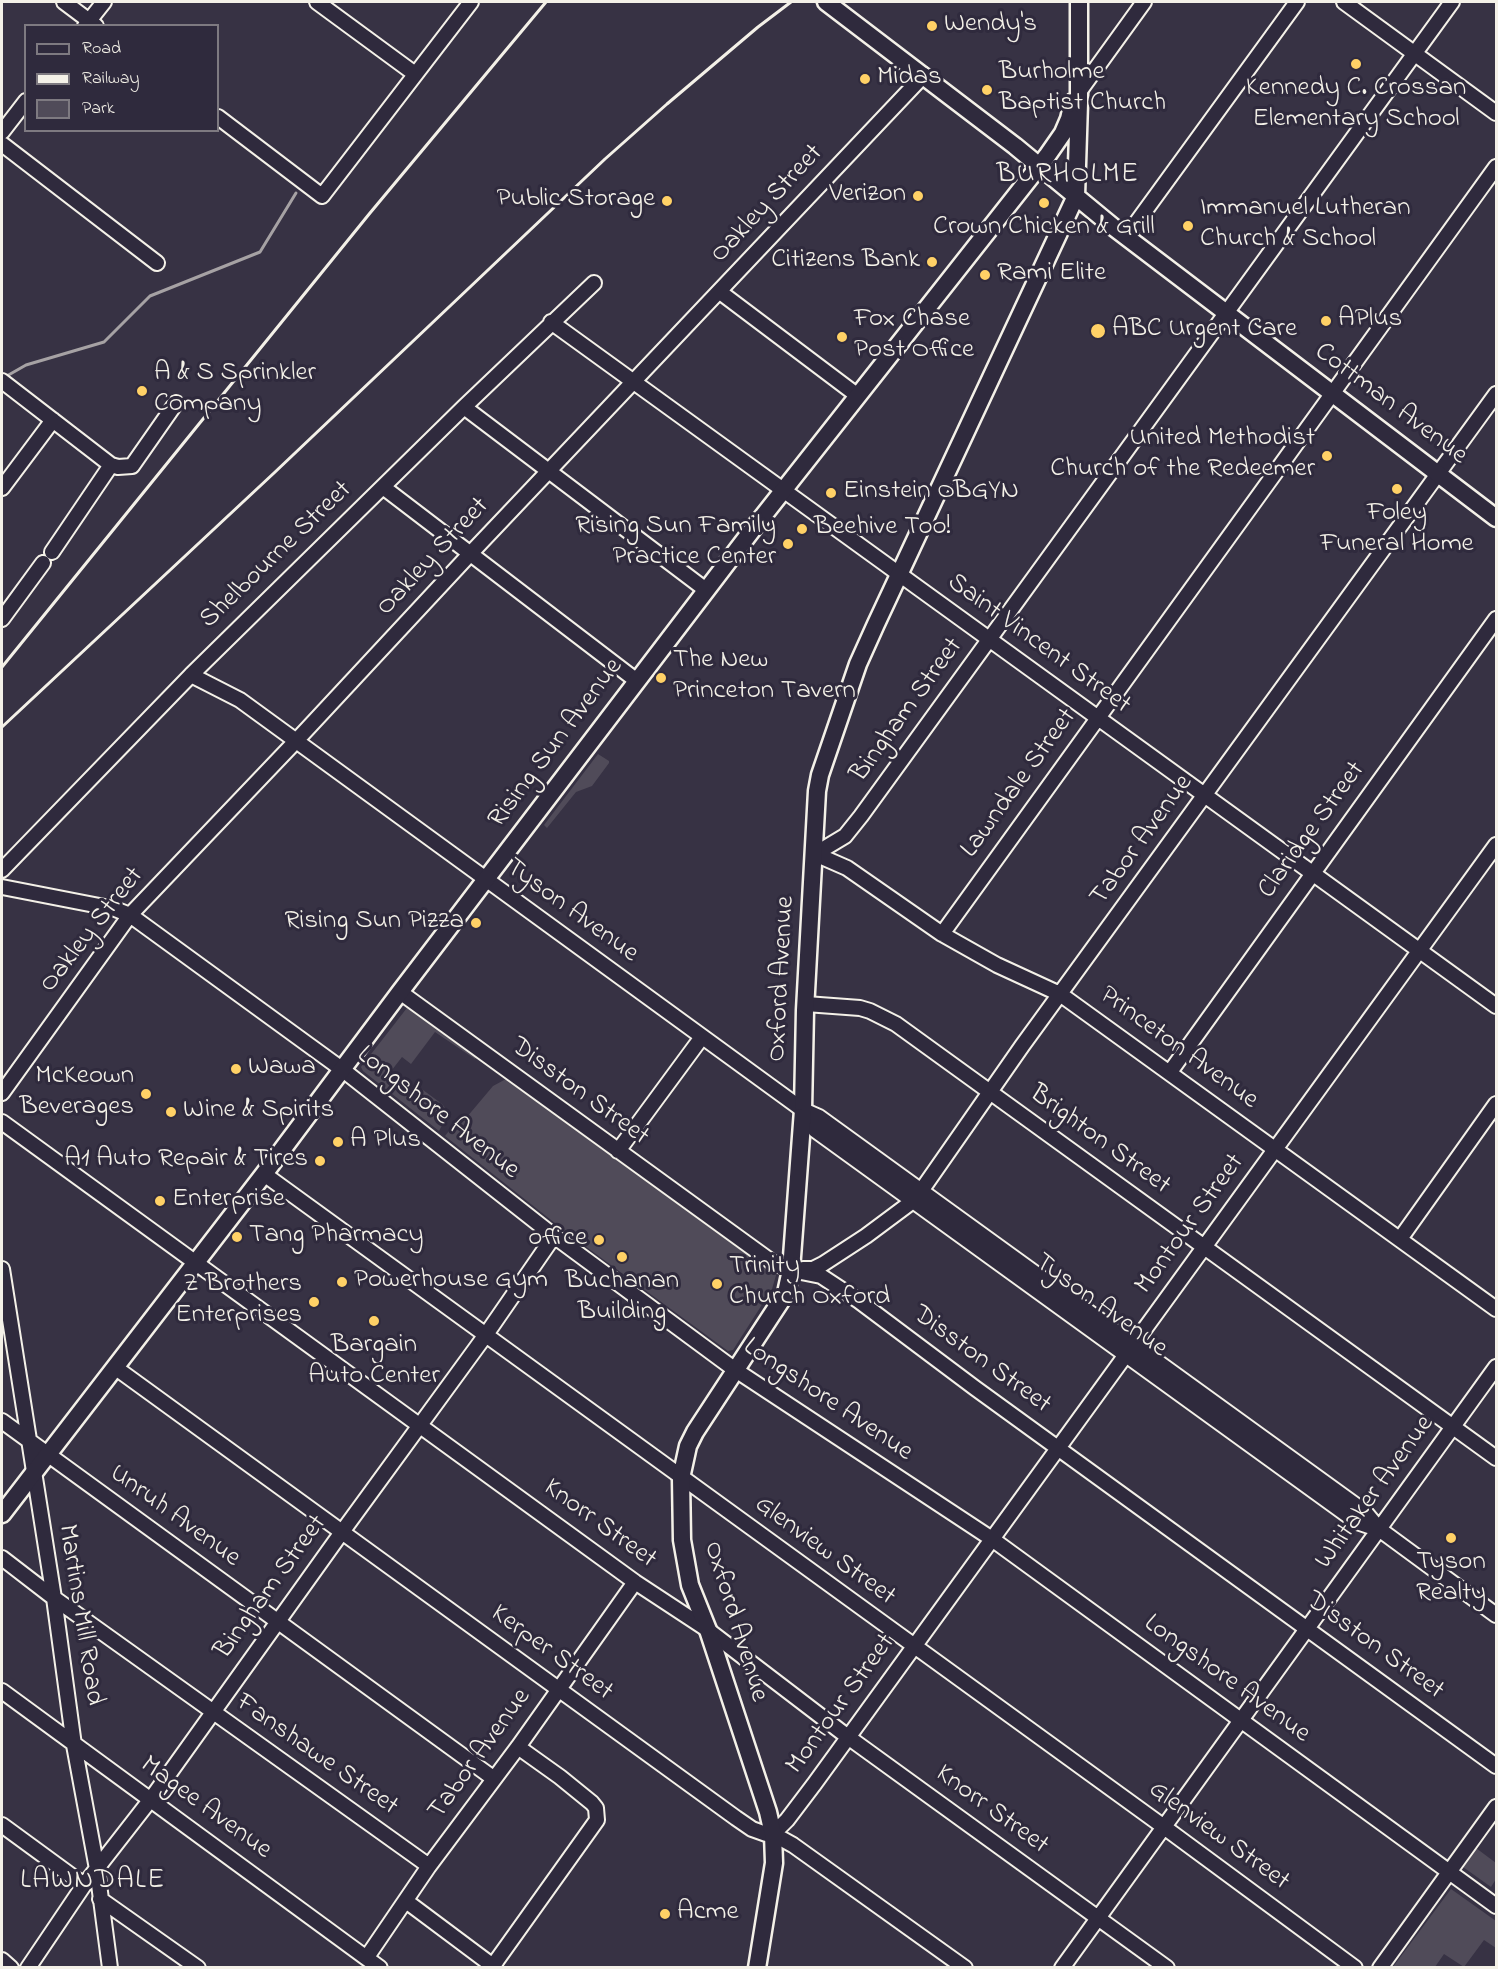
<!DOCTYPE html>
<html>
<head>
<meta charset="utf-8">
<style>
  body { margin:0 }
  #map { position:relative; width:1498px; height:1969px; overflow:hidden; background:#373244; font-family:"Indie Flower",sans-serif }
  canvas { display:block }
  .frame { position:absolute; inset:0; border:3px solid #f4f1e8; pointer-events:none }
  .legend { position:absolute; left:24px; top:24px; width:195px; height:108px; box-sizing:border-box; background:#2f2a3d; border:2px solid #7e7a81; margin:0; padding:8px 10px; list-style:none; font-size:18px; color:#f4f1e8 }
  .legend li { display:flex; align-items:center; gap:12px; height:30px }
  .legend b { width:30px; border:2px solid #7e7a81 }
</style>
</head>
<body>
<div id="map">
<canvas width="1498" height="1969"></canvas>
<div class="frame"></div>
<ul class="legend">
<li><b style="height:8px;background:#2f2a3d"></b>Road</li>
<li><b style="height:8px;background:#f4f1e8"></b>Railway</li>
<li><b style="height:16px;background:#504b59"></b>Park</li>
</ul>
</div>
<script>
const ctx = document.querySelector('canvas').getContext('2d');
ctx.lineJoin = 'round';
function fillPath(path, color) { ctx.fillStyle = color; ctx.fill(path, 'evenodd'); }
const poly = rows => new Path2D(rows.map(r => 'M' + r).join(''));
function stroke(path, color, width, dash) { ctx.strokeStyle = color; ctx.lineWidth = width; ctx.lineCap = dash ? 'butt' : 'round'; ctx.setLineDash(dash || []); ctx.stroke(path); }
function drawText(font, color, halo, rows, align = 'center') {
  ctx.font = font + ' "Indie Flower",sans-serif'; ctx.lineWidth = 6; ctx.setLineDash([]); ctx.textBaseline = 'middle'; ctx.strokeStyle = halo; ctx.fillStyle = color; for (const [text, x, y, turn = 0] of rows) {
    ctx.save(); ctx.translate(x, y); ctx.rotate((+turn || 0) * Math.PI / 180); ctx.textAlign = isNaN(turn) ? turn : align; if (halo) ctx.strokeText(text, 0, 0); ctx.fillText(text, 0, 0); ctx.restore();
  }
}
const green = poly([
  [598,754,609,761,609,763,592,786,576,792,547,828,544,825],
  [410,1004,479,1054,475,1059,435,1032,411,1064,402,1057,388,1075,414,1093,419,1087,442,1104,446,1109,447,1116,439,1131,363,1071,361,1067],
  [506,1079,512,1080,777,1272,772,1289,733,1350,728,1351,570,1235,445,1136,455,1123,461,1124,493,1086],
  [1476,1848,1496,1863,1496,1879,1491,1887,1463,1867],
  [1451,1889,1496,1921,1496,1948,1484,1940,1464,1967,1444,1954,1435,1967,1393,1967]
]);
const stream = poly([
  [5,377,26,365,104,342,150,296,260,252,296,193]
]);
const minor = poly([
  [64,2,96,26],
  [317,2,415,74],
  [1344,2,1496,113],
  [85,26,104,2],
  [1079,92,1144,2],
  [218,117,322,196,471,2],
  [2,132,26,101],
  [2,144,157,263],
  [1126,237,1297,2],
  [720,292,858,396],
  [551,322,1496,1006],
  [2,381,111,465,118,467,132,466,176,403],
  [464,407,706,590],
  [383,487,637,681],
  [2,488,53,420],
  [52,552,111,465],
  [2,619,43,563],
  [191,675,240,700,803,1110,819,1117,1365,1512,1379,1529,1496,1615],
  [815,854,845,836,861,816,1452,2],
  [815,854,847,868,942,934,997,965,1060,994,1496,1309],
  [2,870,191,675,464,407,594,283],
  [2,887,115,909,130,915,343,1070,554,1236,734,1369,992,1539,1496,1906],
  [942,934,1496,167],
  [400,992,772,1262,791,1270,821,1276,859,1301,975,1388,1496,1766],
  [806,1004,860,1008,870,1011,896,1024,1496,1458],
  [1170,1072,1496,619],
  [2,1093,130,915,296,741,470,554,924,75],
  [803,1110,815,1130,1357,1522,1378,1529],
  [2,1122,635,1582,708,1630,848,1737,1167,1968],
  [618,1151,702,1037],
  [264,1174,1164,1827,1355,1968],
  [1400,1239,1496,1104],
  [2,1269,54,1598,74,1745,97,1869,110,1968],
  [803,1269,813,1269,823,1264,866,1236,913,1201,921,1191,1022,1046,1496,394],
  [116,1368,736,1818,752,1829,766,1834,773,1834,793,1845,965,1968],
  [2,1421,493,1778],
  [2,1558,54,1598,429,1866],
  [2,1691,380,1968],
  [2,1825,84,1885],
  [773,1834,787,1820,815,1783,1496,845],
  [100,1899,198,1968],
  [406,1901,493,1966,497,1960,597,1820,596,1808,592,1803,560,1777,518,1747],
  [367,1957,429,1866,518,1747,635,1582],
  [2,1960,11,1968],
  [28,1968,84,1885,151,1799,342,1532,485,1336,554,1236],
  [1062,1968,1496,1367],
  [1380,1968,1496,1807]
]);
const major = poly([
  [826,2,1015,146,1112,226,1496,518],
  [2,1514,264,1174,400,992,756,525,1047,156,1063,133,1069,119,1073,102],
  [757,1968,774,1863,773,1834,768,1812,708,1630,690,1585,682,1540,681,1478,688,1446,695,1432,786,1293,791,1270,803,1110,805,1010,817,791,820,775,858,664,876,624,1076,196,1079,103,1079,2]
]);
const rail = poly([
  [2,667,370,213,546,2],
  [2,727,274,473,605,159,667,104,758,27,791,2]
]);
const markers = [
  [932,26,6,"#ffd166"],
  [1356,64,6,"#ffd166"],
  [865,79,6,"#ffd166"],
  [987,90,6,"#ffd166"],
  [918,196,6,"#ffd166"],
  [667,201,6,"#ffd166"],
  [1044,203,6,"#ffd166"],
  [1188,226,6,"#ffd166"],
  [932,262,6,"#ffd166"],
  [985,275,6,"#ffd166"],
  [1326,321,6,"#ffd166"],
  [1098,331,8,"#ffd166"],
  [842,337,6,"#ffd166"],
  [142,391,6,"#ffd166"],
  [1327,456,6,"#ffd166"],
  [1397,489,6,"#ffd166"],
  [831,493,6,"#ffd166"],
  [802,529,6,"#ffd166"],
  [788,544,6,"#ffd166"],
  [661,678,6,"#ffd166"],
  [476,923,6,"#ffd166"],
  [236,1069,6,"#ffd166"],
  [146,1094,6,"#ffd166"],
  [171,1112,6,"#ffd166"],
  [338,1142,6,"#ffd166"],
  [320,1161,6,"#ffd166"],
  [160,1201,6,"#ffd166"],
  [237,1237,6,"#ffd166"],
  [599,1240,6,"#ffd166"],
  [622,1257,6,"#ffd166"],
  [342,1282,6,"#ffd166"],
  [717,1284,6,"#ffd166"],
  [314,1302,6,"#ffd166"],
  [374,1321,6,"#ffd166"],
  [1451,1538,6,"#ffd166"],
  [665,1914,6,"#ffd166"]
];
const poiNames = [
  ["Wendy's",944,26],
  ["Burholme",999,74],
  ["Baptist Church",999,105],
  ["Midas",877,79],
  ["Kennedy C. Crossan",1356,90,"center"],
  ["Elementary School",1356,121,"center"],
  ["Verizon",906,196,"right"],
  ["Public Storage",655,201,"right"],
  ["Immanuel Lutheran",1200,210],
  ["Church & School",1200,241],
  ["Crown Chicken & Grill",1044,229,"center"],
  ["Citizens Bank",920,262,"right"],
  ["Rami Elite",997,275],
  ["Fox Chase",854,321],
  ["Post Office",854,352],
  ["APlus",1338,321],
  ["ABC Urgent Care",1112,331],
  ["A & S Sprinkler",154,375],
  ["Company",154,406],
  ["United Methodist",1315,440,"right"],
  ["Church of the Redeemer",1315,471,"right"],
  ["Einstein OBGYN",843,493],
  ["Foley",1397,515,"center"],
  ["Funeral Home",1397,546,"center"],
  ["Rising Sun Family",776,528,"right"],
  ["Practice Center",776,559,"right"],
  ["Beehive Too!",814,529],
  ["The New",673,662],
  ["Princeton Tavern",673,693],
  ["Rising Sun Pizza",464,923,"right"],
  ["Wawa",248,1069],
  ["McKeown",134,1078,"right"],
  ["Beverages",134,1109,"right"],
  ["Wine & Spirits",183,1112],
  ["A Plus",350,1142],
  ["A1 Auto Repair & Tires",308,1161,"right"],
  ["Enterprise",172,1201],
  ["Tang Pharmacy",249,1237],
  ["office",587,1240,"right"],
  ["Trinity",729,1268],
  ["Church Oxford",729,1299],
  ["Powerhouse Gym",354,1282],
  ["Buchanan",622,1283,"center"],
  ["Building",622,1314,"center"],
  ["Z Brothers",302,1286,"right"],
  ["Enterprises",302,1317,"right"],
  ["Bargain",374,1347,"center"],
  ["Auto Center",374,1378,"center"],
  ["Tyson",1451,1564,"center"],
  ["Realty",1451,1595,"center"],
  ["Acme",677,1914]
];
const streetNames = [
  ["Oakley Street",768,205,-47],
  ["Cottman Avenue",1390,405,37],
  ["Shelbourne Street",277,556,-44],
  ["Oakley Street",434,558,-47],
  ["Saint Vincent Street",1038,645,36],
  ["Bingham Street",908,711,-54],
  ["Rising Sun Avenue",557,744,-53],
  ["Lawndale Street",1020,784,-54],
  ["Claridge Street",1313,831,-54],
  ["Tabor Avenue",1143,841,-54],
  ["Tyson Avenue",571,912,36],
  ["Oakley Street",93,931,-52],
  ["Oxford Avenue",783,979,-87],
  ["Princeton Avenue",1178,1049,36],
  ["Disston Street",579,1093,36],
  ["Longshore Avenue",437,1114,38],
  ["Brighton Street",1099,1141,36],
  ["Montour Street",1191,1225,-54],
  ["Tyson Avenue",1100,1307,36],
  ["Disston Street",981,1361,36],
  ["Longshore Avenue",827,1401,34],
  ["Whitaker Avenue",1376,1493,-54],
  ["Unruh Avenue",174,1517,36],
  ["Knorr Street",599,1525,36],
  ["Glenview Street",824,1552,36],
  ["Bingham Street",272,1588,-54],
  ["Martins Mill Road",79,1615,81],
  ["Oxford Avenue",734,1622,73],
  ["Disston Street",1374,1647,36],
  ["Kerper Street",551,1654,36],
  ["Longshore Avenue",1226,1680,36],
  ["Montour Street",842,1705,-54],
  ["Tabor Avenue",481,1755,-54],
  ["Fanshawe Street",316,1756,35],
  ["Magee Avenue",205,1809,36],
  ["Knorr Street",991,1811,36],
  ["Glenview Street",1218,1837,36]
];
const neighbourhoodNames = [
  ["BURHOLME",1068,176],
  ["LAWNDALE",93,1882]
];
fillPath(green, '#504b59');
stroke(stream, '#a6a2a4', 3);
stroke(minor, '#f4f1e8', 18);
stroke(major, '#f4f1e8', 21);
stroke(minor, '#2f2a3d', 14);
stroke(major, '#2f2a3d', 16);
stroke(rail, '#f4f1e8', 3);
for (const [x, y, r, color] of markers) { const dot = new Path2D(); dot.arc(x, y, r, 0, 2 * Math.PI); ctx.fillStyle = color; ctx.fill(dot); stroke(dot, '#2f2a3d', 2); }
drawText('27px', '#f4f1e8', '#2f2a3d', poiNames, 'left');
drawText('27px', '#f4f1e8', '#2f2a3d', streetNames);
ctx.letterSpacing = '1.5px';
drawText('28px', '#f4f1e8', '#2f2a3d', neighbourhoodNames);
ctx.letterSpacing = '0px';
</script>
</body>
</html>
